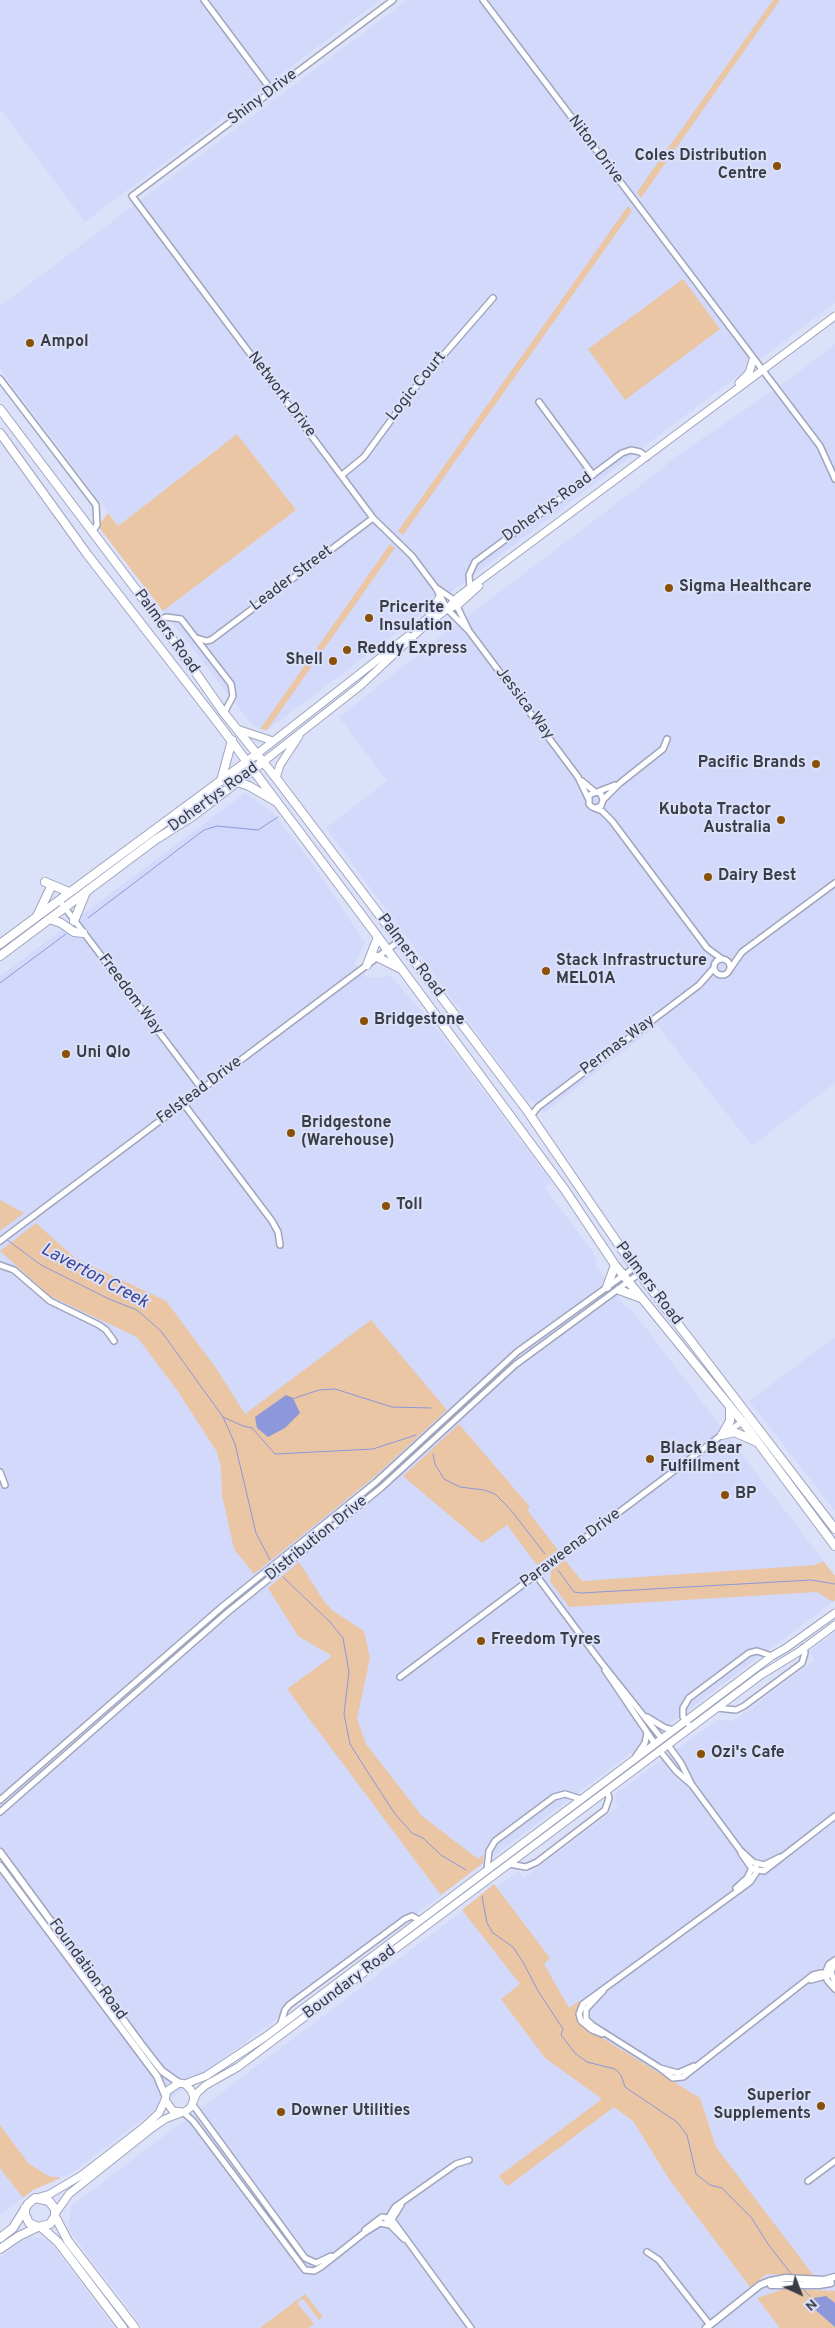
<!DOCTYPE html>
<html>
<head>
<meta charset="utf-8">
<style>
  body { margin:0 }
  #map { position:relative; width:835px; height:2328px; overflow:hidden; background:#dce1fa; font-family:Overpass,sans-serif }
  canvas { display:block }
  .north { position:absolute; left:775px; top:2268px; width:50px; height:50px; -webkit-text-stroke:4px #dce1fa; paint-order:stroke; rotate:137deg; font-size:14px; font-weight:700; line-height:20px; text-align:center; color:#393b45 }
  .north::after { content:''; display:block; margin:auto; width:18px; height:22px; background:#393b45; clip-path:polygon(50% 0,100% 100%,50% 72%,0 100%) }
</style>
</head>
<body>
<div id="map">
<canvas width="835" height="2328"></canvas>
<div class="north">N</div>
</div>
<script>
const ctx = document.querySelector('canvas').getContext('2d');
ctx.lineJoin = 'round';
function fillPath(path, color) { ctx.fillStyle = color; ctx.fill(path, 'evenodd'); }
const poly = rows => new Path2D(rows.map(r => 'M' + r).join(''));
function stroke(path, color, width, dash) { ctx.strokeStyle = color; ctx.lineWidth = width; ctx.lineCap = dash ? 'butt' : 'round'; ctx.setLineDash(dash || []); ctx.stroke(path); }
function drawText(font, color, halo, rows, align = 'center') {
  ctx.font = font + ' Overpass,sans-serif'; ctx.lineWidth = 4; ctx.setLineDash([]); ctx.textBaseline = 'middle'; ctx.strokeStyle = halo; ctx.fillStyle = color; for (const [text, x, y, turn = 0] of rows) {
    ctx.save(); ctx.translate(x, y); ctx.rotate((+turn || 0) * Math.PI / 180); ctx.textAlign = isNaN(turn) ? turn : align; if (halo) ctx.strokeText(text, 0, 0); ctx.fillText(text, 0, 0); ctx.restore();
  }
}
const built = poly([
  [0,0,380,0,85,222,0,109],
  [407,0,835,0,835,303,266,731,252,725,163,611,296,510,237,434,118,526,0,369,0,306],
  [835,344,835,1083,752,1146,657,1025,544,1113,535,1102,525,1098,326,828,387,781,339,717,449,630,666,466,665,464,784,383],
  [245,793,270,810,308,857,365,943,355,963,367,978,391,976,437,1029,552,1182,545,1188,593,1252,597,1263,595,1265,627,1308,632,1310,835,1576,835,1600,71,2173,33,2190,0,2215,0,976],
  [835,1337,835,1511,749,1401],
  [835,1632,835,2328,143,2328,68,2229,71,2206,461,1912,494,1884,497,1887,518,1871,524,1878,618,1807,614,1802,616,1800,615,1794,717,1720,733,1721,815,1660,809,1652],
  [28,2236,48,2239,115,2328,0,2328,0,2257]
]);
const green = poly([
  [773,0,780,0,641,198,637,192],
  [628,206,632,211,403,535,398,531],
  [683,279,720,329,625,400,588,349],
  [237,434,296,510,163,611,98,526,108,513,118,526],
  [390,544,395,548,267,730,260,729],
  [0,1200,24,1213,0,1231],
  [36,1223,75,1258,166,1301,216,1368,245,1414,371,1320,447,1410,373,1478,254,1574,234,1549,222,1495,221,1468,217,1452,177,1390,137,1337,50,1296,0,1251],
  [459,1424,530,1507,527,1510,558,1550,537,1565,507,1525,482,1543,403,1476],
  [565,1560,582,1581,815,1565,823,1561,835,1576,835,1600,833,1602,817,1592,569,1607,550,1581,551,1571],
  [299,1562,324,1601,333,1611,364,1631,370,1658,357,1719,366,1744,422,1816,478,1859,483,1855,483,1863,441,1895,287,1689,332,1656,298,1636,268,1588],
  [494,1884,550,1958,544,1964,569,2008,579,2001,581,2003,577,2015,581,2025,700,2098,716,2147,814,2276,767,2274,750,2287,671,2182,633,2121,614,2107,508,2186,505,2184,499,2176,602,2099,545,2058,501,1999,520,1984,462,1910],
  [0,2125,28,2163,48,2176,61,2178,33,2190,23,2198,0,2168],
  [784,2289,835,2291,835,2328,780,2328,757,2298],
  [305,2294,323,2317,319,2320,304,2300,300,2299,298,2304,314,2324,308,2328,260,2328]
]);
const water = poly([
  [286,1395,293,1398,300,1413,285,1428,268,1437,257,1428,255,1417],
  [826,2296,835,2303,835,2327,811,2306,814,2298]
]);
const stream = poly([
  [88,918,204,830,217,826,258,830,278,817],
  [0,983,66,934],
  [6,1239,41,1265,109,1299,137,1310,161,1331,223,1417,235,1444,256,1533,270,1560],
  [292,1399,319,1390,335,1389,392,1407,431,1408],
  [223,1417,243,1426,252,1428,275,1454,373,1449,416,1435],
  [433,1454,435,1464,444,1479,460,1487,484,1490,495,1494,510,1509,545,1554],
  [558,1570,574,1592,581,1593,811,1580,835,1584],
  [283,1577,330,1622,343,1638,349,1672,344,1714,350,1744,367,1771,395,1814,412,1833,423,1838,441,1855,466,1870],
  [482,1896,487,1923,493,1933,513,1947,523,1962,538,1991,563,2029,561,2035,575,2053,587,2062,615,2069,621,2075,625,2087,677,2122,687,2135,696,2174,710,2185,722,2188,751,2217,768,2244,792,2275],
  [803,2289,813,2299]
]);
const minor = poly([
  [204,0,272,91],
  [393,0,132,196,373,518,412,556,436,588,447,609,469,631],
  [483,0,820,446,835,479],
  [0,379,96,505,97,525,92,532],
  [539,402,593,475],
  [342,475,364,457,413,390,493,298],
  [470,588,469,575,475,562,622,453,631,450,640,452,647,457],
  [438,589,454,600,469,631,578,777,588,798],
  [159,620,166,617,181,619,231,684,233,696,224,713],
  [197,638,206,641,211,640,373,518],
  [582,781,595,792],
  [597,792,615,785],
  [604,799,620,783,663,749,667,739],
  [595,808,601,806,603,800,601,794,597,792,589,795,589,804,592,807,602,811,612,821,707,948,722,959],
  [59,900,202,1089],
  '714 967a8 8 0 1 1 16 0a8 8 0 1 1-16 0Z',
  [730,969,742,952,835,883],
  [183,1103,272,1221,278,1232,280,1245],
  [531,1116,538,1107,699,985,714,968],
  [0,1241,399,941],
  [0,1265,14,1270,50,1301,99,1325,106,1330,114,1341],
  [0,1472,5,1485],
  [536,1575,600,1661,662,1739],
  [605,1670,655,1744],
  [400,1677,723,1434,744,1421],
  [717,1708,736,1710,744,1706,802,1663,805,1653,804,1647],
  [647,1717,665,1728,674,1730],
  [691,1728,683,1717,683,1708,689,1698,749,1653,757,1651,772,1656],
  [668,1745,681,1763,691,1783],
  [660,1751,676,1771,692,1785,740,1850,753,1862,764,1865,780,1857],
  [636,1756,645,1743,647,1733],
  [0,1800,223,1606,376,1482,517,1352,635,1267],
  [0,1812,228,1612,381,1488,515,1365,640,1273],
  [741,1853,752,1869,764,1871,835,1816],
  [509,1864,526,1867,537,1862,605,1810,609,1798,607,1791],
  [487,1870,489,1851,495,1841,554,1797,565,1794,581,1799],
  [736,1888,747,1878,752,1868],
  [835,1960,829,1964,826,1971,827,1980,835,1989],
  [835,1963,831,1972,835,1983],
  [811,1980,829,1975],
  [603,1991,586,2009,586,2019,592,2025,660,2068,678,2073,694,2066],
  [280,2026,285,2010,289,2005,405,1919,412,1916,419,1920],
  [602,2034,592,2030,581,2021,579,2014,583,2004,750,1882,756,1873,756,1865],
  [660,2068,673,2078,683,2077,813,1975,821,1973,831,1974],
  [193,2105,305,2258,316,2263,331,2256],
  [183,2112,193,2121,305,2270,314,2271,321,2267,364,2233,380,2223,390,2225,404,2239],
  [808,2181,835,2161],
  [387,2220,395,2207,456,2164,469,2160],
  [391,2221,401,2205],
  [365,2230,382,2217,388,2218,393,2221,471,2328],
  [647,2252,659,2260,710,2325]
]);
const tertiary = poly([
  [0,1852,141,2044,162,2071,179,2083],
  [0,1866,157,2076,165,2095],
  [771,2285,819,2285,831,2283],
  [706,2328,760,2285,770,2281,786,2278,824,2280,835,2277]
]);
const secondary = poly([
  [739,383,749,373,753,360],
  [447,609,458,605,479,586],
  [422,623,430,616,440,596],
  [237,729,273,741],
  [257,754,408,636],
  [263,762,360,686,420,630,447,609,458,597,835,316],
  [276,778,280,765,299,736],
  [185,2084,206,2076,265,2037,772,1656,786,1648,835,1613],
  [193,2102,197,2093,206,2085,238,2067,761,1675,800,1651,835,1625],
  [40,2197,50,2194,82,2175,144,2127,159,2113,165,2100],
  [55,2214,69,2194,152,2128,165,2119,186,2111,191,2107,194,2098,191,2090,185,2084,179,2083,167,2091,165,2100,173,2111,182,2112]
]);
const primary = poly([
  [45,882,69,892],
  [37,916,50,889],
  [50,919,61,923,74,932,83,933],
  [74,921,86,892],
  [0,944,257,754],
  [0,956,155,840,193,816,263,762],
  [55,2216,68,2241,135,2328],
  [41,2227,58,2242,123,2328],
  [0,2238,13,2228,28,2204,35,2198,49,2201,55,2209,55,2216,50,2224,38,2227,29,2223,25,2214,25,2208],
  [0,2249,19,2236,38,2227]
]);
const trunk = poly([
  [0,409,159,620,224,713,276,778,526,1109,632,1264,835,1529],
  [0,433,87,554,215,719,378,937,565,1190,615,1265,745,1425,835,1546],
  [221,781,232,740],
  [238,782,249,786,275,801],
  [377,957,399,968],
  [367,965,378,937],
  [607,1287,615,1265],
  [619,1290,641,1298],
  [722,1435,734,1432,757,1442],
  [722,1435,730,1421,730,1407]
]);
const markers = [
  [777,166,5,"#895006"],
  [30,343,5,"#895006"],
  [669,588,5,"#895006"],
  [369,618,5,"#895006"],
  [347,650,5,"#895006"],
  [333,661,5,"#895006"],
  [816,764,5,"#895006"],
  [781,820,5,"#895006"],
  [708,877,5,"#895006"],
  [546,971,5,"#895006"],
  [364,1021,5,"#895006"],
  [66,1054,5,"#895006"],
  [291,1133,5,"#895006"],
  [386,1206,5,"#895006"],
  [650,1459,5,"#895006"],
  [725,1495,5,"#895006"],
  [481,1641,5,"#895006"],
  [701,1754,5,"#895006"],
  [821,2106,5,"#895006"],
  [281,2112,5,"#895006"]
];
const streetNames = [
  ["Shiny Drive",263,98,-37],
  ["Niton Drive",595,150,53],
  ["Logic Court",417,387,-51],
  ["Network Drive",281,395,53],
  ["Dohertys Road",548,508,-36],
  ["Leader Street",292,579,-37],
  ["Palmers Road",166,632,54],
  ["Jessica Way",524,704,53],
  ["Dohertys Road",214,798,-36],
  ["Palmers Road",410,956,53],
  ["Freedom Way",130,995,53],
  ["Permas Way",618,1046,-37],
  ["Felstead Drive",200,1091,-37],
  ["Palmers Road",648,1284,53],
  ["Distribution Drive",317,1539,-39],
  ["Paraweena Drive",571,1549,-37],
  ["Foundation Road",87,1970,54],
  ["Boundary Road",350,1983,-37]
];
const poiNames = [
  ["Coles Distribution",767,157,"right"],
  ["Centre",767,175,"right"],
  ["Ampol",40,343],
  ["Sigma Healthcare",679,588],
  ["Pricerite",379,609],
  ["Insulation",379,627],
  ["Reddy Express",357,650],
  ["Shell",323,661,"right"],
  ["Pacific Brands",806,764,"right"],
  ["Kubota Tractor",771,811,"right"],
  ["Australia",771,829,"right"],
  ["Dairy Best",718,877],
  ["Stack Infrastructure",556,962],
  ["MEL01A",556,980],
  ["Bridgestone",374,1021],
  ["Uni Qlo",76,1054],
  ["Bridgestone",301,1124],
  ["(Warehouse)",301,1142],
  ["Toll",396,1206],
  ["Black Bear",660,1450],
  ["Fulfillment",660,1468],
  ["BP",735,1495],
  ["Freedom Tyres",491,1641],
  ["Ozi's Cafe",711,1754],
  ["Superior",811,2097,"right"],
  ["Supplements",811,2115,"right"],
  ["Downer Utilities",291,2112]
];
const waterNames = [
  ["Laverton Creek",94,1277,28]
];
fillPath(built, '#d3d9fa');
fillPath(green, '#eac6a5');
fillPath(water, '#8c98da');
stroke(stream, '#8c98da', 1);
stroke(minor, '#a0a5bd', 8);
stroke(tertiary, '#a0a5bd', 9);
stroke(secondary, '#a0a5bd', 9);
stroke(primary, '#a0a5bd', 10);
stroke(trunk, '#a0a5bd', 10);
stroke(minor, '#fff', 5);
stroke(tertiary, '#fff', 6);
stroke(secondary, '#fff', 7);
stroke(primary, '#fff', 8);
stroke(trunk, '#fff', 8);
for (const [x, y, r, color] of markers) { const dot = new Path2D(); dot.arc(x, y, r, 0, 2 * Math.PI); ctx.fillStyle = color; ctx.fill(dot); stroke(dot, '#dce1fa', 2); }
drawText('16px', '#393b45', '#dce1fa', streetNames);
drawText('bold 16px', '#393b45', '#dce1fa', poiNames, 'left');
drawText('italic 18px', '#404696', '#dce1fa', waterNames);
</script>
</body>
</html>
